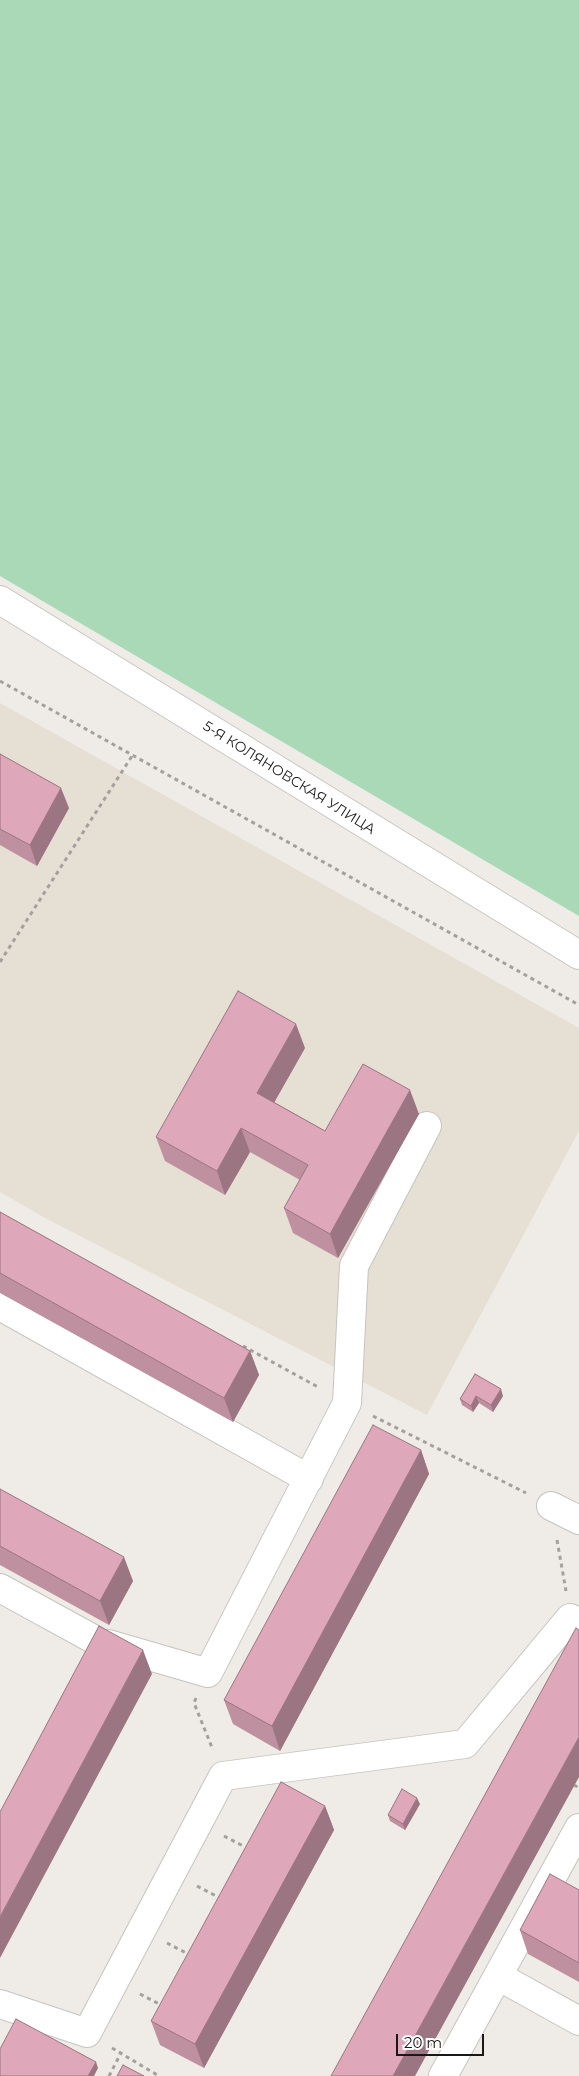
<!DOCTYPE html>
<html>
<head>
<meta charset="utf-8">
<style>
  body { margin:0 }
  #map { position:relative; width:579px; height:2076px; overflow:hidden; background:#efece8; font-family:Montserrat,sans-serif }
  canvas { display:block }
  .scale { position:absolute; left:396px; top:2034px; width:88px; height:22px; box-sizing:border-box; border:2px solid #191816; border-top:0; padding-left:6px; font-size:15px; line-height:18px; white-space:nowrap; color:#191816; -webkit-text-stroke:4px #fff; paint-order:stroke }
</style>
</head>
<body>
<div id="map">
<canvas width="579" height="2076"></canvas>
<div class="scale">20 m</div>
</div>
<script>
const ctx = document.querySelector('canvas').getContext('2d');
ctx.lineJoin = 'round';
function fillPath(path, color) { ctx.fillStyle = color; ctx.fill(path, 'evenodd'); }
const poly = rows => new Path2D(rows.map(r => 'M' + r).join(''));
function stroke(path, color, width, dash) { ctx.strokeStyle = color; ctx.lineWidth = width; ctx.lineCap = dash ? 'butt' : 'round'; ctx.setLineDash(dash || []); ctx.stroke(path); }
function drawText(font, color, halo, rows, align = 'center') {
  ctx.font = font + ' Montserrat,sans-serif'; ctx.lineWidth = 5; ctx.setLineDash([]); ctx.textBaseline = 'middle'; ctx.strokeStyle = halo; ctx.fillStyle = color; for (const [text, x, y, turn = 0] of rows) {
    ctx.save(); ctx.translate(x, y); ctx.rotate((+turn || 0) * Math.PI / 180); ctx.textAlign = isNaN(turn) ? turn : align; if (halo) ctx.strokeText(text, 0, 0); ctx.fillText(text, 0, 0); ctx.restore();
  }
}
const built = poly([
  [0,703,579,1028,579,1131,427,1415,45,1218,0,1192]
]);
const green = poly([
  [0,0,579,0,579,916,0,576]
]);
const path = poly([
  [0,681,579,1005],
  [0,962,132,756],
  [243,1346,318,1387],
  [373,1416,526,1493],
  [557,1540,566,1591],
  [196,1698,194,1703,213,1750],
  [574,1785,579,1788],
  [224,1836,247,1848],
  [197,1886,220,1898],
  [167,1943,190,1955],
  [140,1994,163,2006],
  [112,2048,159,2076],
  [109,2076,121,2053]
]);
const minor = poly([
  [0,600,579,955],
  [0,1306,309,1479],
  [551,1506,579,1520],
  [0,1588,95,1640],
  [108,1644,208,1673,347,1403,354,1266,427,1126],
  [498,1976,579,2021],
  [0,2004,87,2033,223,1776,465,1744,570,1618,579,1622],
  [443,2076,579,1828]
]);
const wall = poly([
  [0,754,69,808,37,866,0,845],
  [305,1048,274,1102,325,1131,419,1114,338,1258,293,1233,284,1208,300,1180,250,1152,225,1195,165,1161,156,1137],
  [0,1212,250,1351,259,1375,233,1422,0,1293],
  [475,1374,503,1396,493,1412,479,1403,473,1412,462,1405,460,1399],
  [421,1450,429,1474,280,1751,233,1724,224,1700],
  [0,1489,133,1581,109,1625,0,1565],
  [420,1804,405,1830,390,1821,388,1815],
  [325,1806,334,1830,204,2068,160,2045,151,2021],
  [579,1890,579,1982,528,1954,520,1930]
]);
const shadedWall = poly([
  [61,788,69,808,37,866,30,845],
  [296,1024,305,1048,266,1117,257,1093],
  [410,1090,419,1114,338,1258,330,1234],
  [241,1128,250,1152,225,1195,217,1171],
  [250,1351,259,1375,233,1422,224,1398],
  [501,1389,503,1396,493,1412,491,1405],
  [476,1396,479,1403,473,1412,471,1406],
  [421,1450,429,1474,280,1751,272,1726],
  [124,1557,133,1581,109,1625,100,1601],
  [143,1650,152,1674,0,1958,0,1917],
  [579,1737,579,1777,415,2076,393,2076],
  [417,1798,420,1804,405,1830,403,1824],
  [325,1806,334,1830,204,2068,195,2044],
  [96,2062,98,2068,94,2076,88,2076]
]);
const building = poly([
  [0,754,61,788,30,845,0,829,0,754],
  [238,991,296,1024,257,1093,325,1131,363,1064,410,1090,330,1234,284,1208,308,1165,241,1128,217,1171,156,1137,238,991],
  [0,1212,250,1351,224,1398,0,1273,0,1212],
  [475,1374,501,1389,491,1405,476,1396,471,1406,460,1399,475,1374],
  [373,1425,421,1450,272,1726,224,1700,373,1425],
  [0,1489,124,1557,100,1601,0,1546,0,1489],
  [99,1626,143,1650,0,1917,0,1812,99,1626],
  [576,1628,579,1630,579,1737,393,2076,331,2076,576,1628],
  [281,1782,325,1806,195,2044,151,2021,281,1782],
  [402,1789,417,1798,403,1824,388,1815,402,1789],
  [550,1874,579,1890,579,1963,520,1930,550,1874],
  [16,2019,96,2062,88,2076,0,2076,0,2049,16,2019],
  [123,2065,144,2076,117,2076,123,2065]
]);
const streetNames = [
  ["5-Я КОЛЯНОВСКАЯ УЛИЦА",289,778,32]
];
fillPath(built, '#e6dfd4');
fillPath(green, '#a9d9b7');
stroke(minor, '#c6c4c0', 30);
stroke(path, '#a3a19d', 3, [4, 4]);
stroke(minor, '#fff', 28);
fillPath(wall, '#bf90a0');
fillPath(shadedWall, '#9b7582');
fillPath(building, '#dea7ba');
stroke(building, '#9b7582', 1);
drawText('14px', '#191816', '#fff', streetNames);
</script>
</body>
</html>
